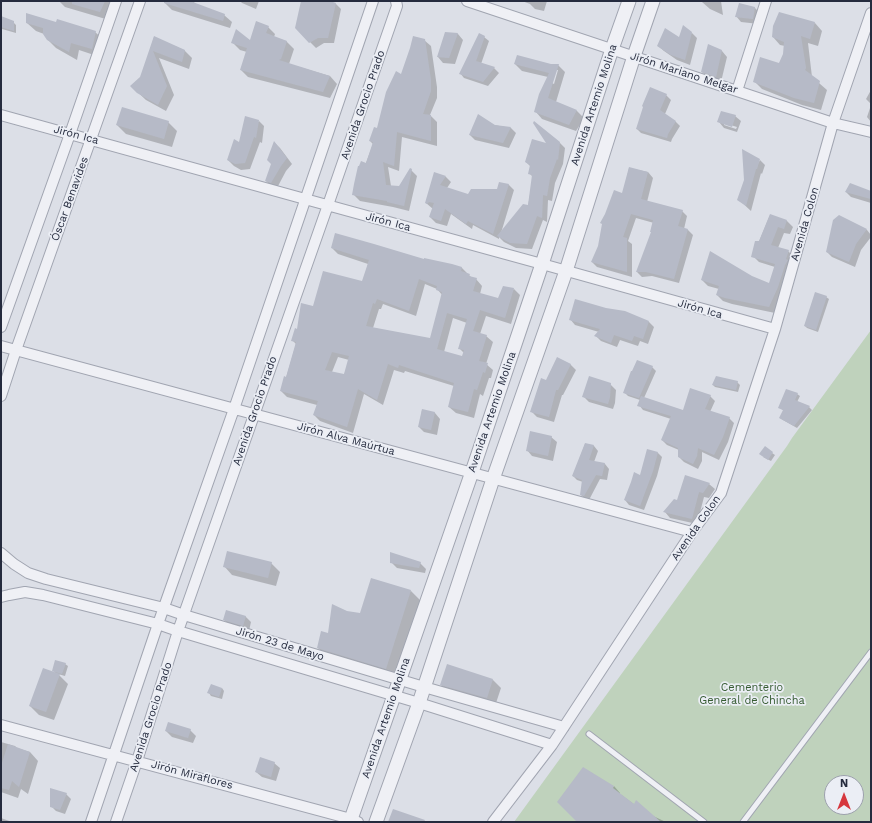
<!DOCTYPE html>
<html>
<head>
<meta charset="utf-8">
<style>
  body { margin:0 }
  #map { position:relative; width:872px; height:823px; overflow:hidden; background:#dcdfe7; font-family:"Work Sans",sans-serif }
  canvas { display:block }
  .frame { position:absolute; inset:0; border:2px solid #252b3e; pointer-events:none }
  .north { position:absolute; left:824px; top:775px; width:40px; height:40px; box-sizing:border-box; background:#ebeef5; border:1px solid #9ca0ac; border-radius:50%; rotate:0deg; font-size:11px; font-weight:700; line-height:16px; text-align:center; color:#252b3e }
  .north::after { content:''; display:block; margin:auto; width:14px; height:18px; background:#d6373e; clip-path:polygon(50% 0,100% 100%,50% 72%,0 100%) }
</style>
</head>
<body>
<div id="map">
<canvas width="872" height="823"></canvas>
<div class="frame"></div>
<div class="north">N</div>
</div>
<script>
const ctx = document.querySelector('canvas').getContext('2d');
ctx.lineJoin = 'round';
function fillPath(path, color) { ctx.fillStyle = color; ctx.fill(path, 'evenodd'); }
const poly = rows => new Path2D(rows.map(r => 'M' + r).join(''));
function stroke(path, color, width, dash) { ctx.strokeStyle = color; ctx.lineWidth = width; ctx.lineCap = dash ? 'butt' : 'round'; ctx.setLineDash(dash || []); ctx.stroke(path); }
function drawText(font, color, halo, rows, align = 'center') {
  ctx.font = font + ' "Work Sans",sans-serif'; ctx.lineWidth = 3.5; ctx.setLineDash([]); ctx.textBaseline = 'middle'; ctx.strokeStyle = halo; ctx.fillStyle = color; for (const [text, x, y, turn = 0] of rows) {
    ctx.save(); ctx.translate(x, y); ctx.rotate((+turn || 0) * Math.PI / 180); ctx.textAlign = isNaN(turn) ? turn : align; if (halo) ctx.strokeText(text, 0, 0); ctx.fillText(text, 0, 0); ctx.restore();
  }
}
const green = poly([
  [871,330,871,822,514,822,787,446,792,438],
  [832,783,856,783,856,807,832,807]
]);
const shadow = poly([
  [59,1,118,1,109,20,65,7],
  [165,1,195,1,194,3,224,15,232,22,230,28,172,10,165,3],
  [240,1,259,1,256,9,242,3],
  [302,1,327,1,336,4,341,9,334,43,324,43,316,48,296,28],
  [522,1,547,1,544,11,535,9,530,4],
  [703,1,721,1,723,15,710,9,702,2],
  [754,7,760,13,759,24,741,22,736,16],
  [13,22,16,25,16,33,2,29,1,28,1,24],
  [27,23,57,23,95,32,104,40,100,57,79,50,77,60,56,48,48,40,44,34,36,31],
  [815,23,822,31,818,46,808,43,812,77,827,90,821,110,802,105,762,89,754,81,779,64,784,54,785,46,780,45,773,37],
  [268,27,275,34,274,37,286,41,294,49,289,64,330,76,337,84,330,98,248,77,241,70,247,52,240,50,232,42,250,42],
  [446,33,458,34,463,40,455,64,443,63,438,57],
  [692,33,697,38,690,65,677,60,664,51,658,46,679,39],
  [154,37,184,50,192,58,189,69,159,58,174,95,166,111,146,100,131,86,141,78],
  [484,37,489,41,481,64,494,68,499,73,488,86,464,78,460,73],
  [424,40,431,46,437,87,437,98,430,115,437,122,437,146,402,137,399,171,388,167,391,186,400,187,411,170,417,176,409,211,393,207,360,201,354,195,373,144,370,141,377,129,402,75],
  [709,46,722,51,727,57,721,82,707,77,702,72],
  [515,64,558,65,565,72,556,102,577,111,584,118,576,131,542,119,536,112,548,77,522,71],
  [556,70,558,70,554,84,552,83],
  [871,90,871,104,866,99],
  [666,95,671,100,665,114,676,122,680,126,672,139,671,142,641,133,637,129],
  [871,105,871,122,867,117],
  [735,116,741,121,737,132,724,128,719,122],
  [724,123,737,127,736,129,724,125],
  [259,121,264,126,262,143,260,142,250,169,241,170,234,166,228,160,240,143],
  [168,122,177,131,172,147,126,134,117,125],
  [494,125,511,128,516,133,509,148,475,140,470,135],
  [275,143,280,148,292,164,286,171,277,188,272,187,266,181,272,164],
  [560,143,565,148,563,164,555,183,552,201,548,200,547,222,543,220,532,249,516,248,504,242,499,237,499,239,473,225,472,229,451,214,447,226,436,223,430,217,433,209,426,203,435,174,446,177,451,182,447,188,469,196,498,190,500,183,509,185,514,190,501,233,528,206,533,177,530,174,530,166,526,162,549,145],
  [760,160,765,165,762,174,761,173,751,211,738,199],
  [629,168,648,172,653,178,647,202,682,211,687,216,684,229,688,230,693,235,679,283,652,276,642,277,637,272,652,232,654,223,636,218,628,241,632,244,632,277,597,267,592,262,623,194],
  [846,192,871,192,871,203,851,197],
  [770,215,787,221,793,227,790,234,784,233,778,248,788,251,794,257,775,313,732,304,723,301,717,295,719,289,708,286,702,280,751,277,770,285,775,267,759,262,753,256],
  [839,216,867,230,871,235,871,237,861,250,855,267,832,257,827,252],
  [332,248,425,261,462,268,473,279,476,279,482,286,480,294,498,300,514,289,520,295,511,324,486,316,480,334,486,336,493,342,486,364,493,370,491,378,489,378,483,396,480,394,474,418,456,413,449,407,454,386,405,371,404,373,394,370,383,405,364,394,353,433,320,421,314,415,317,405,287,397,281,391,286,378,296,344,292,340,298,330,314,307,363,283,368,264,338,254],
  [425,284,437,289,443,296,431,339,373,328,379,309,381,309,383,304,416,316],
  [453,318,467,323,459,348,464,353,463,357,444,352],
  [338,357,349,360,344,375,332,372],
  [826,297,829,299,818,332,807,328,805,326],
  [570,319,649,322,654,327,648,344,640,341,638,346,620,340,617,347,601,341,596,336,599,332,575,325],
  [570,364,576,370,563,395,562,395,554,422,537,417,531,411,547,381],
  [652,367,656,371,644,398,684,411,710,396,715,401,710,412,729,418,734,423,728,442,719,460,702,452,702,461,698,469,684,462,679,457,679,450,667,445,662,440,671,419,643,410,639,405,640,400,628,396,624,392],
  [737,382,740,385,738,392,715,387,713,385],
  [610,384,616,390,615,403,613,409,589,402,584,397],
  [797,394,800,396,797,402,809,407,812,410,797,428,783,420,780,418,784,411,779,407],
  [422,410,435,413,440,419,437,435,424,432,419,427],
  [551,437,557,442,553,461,532,456,527,450],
  [585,444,594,446,598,451,594,462,605,464,609,469,607,480,600,479,589,500,585,499,581,495,583,482,577,480,573,476],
  [648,451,658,453,662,457,657,476,644,510,629,505,625,500,641,477],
  [772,453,775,455,771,461,763,457],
  [686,476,709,484,715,489,709,498,704,497,697,524,670,518,665,512,678,501],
  [391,562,420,563,426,569,425,573,397,568],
  [271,563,280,572,276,586,232,575,224,566],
  [411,591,421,601,396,679,328,658,318,648,347,612,361,614],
  [245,616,251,622,249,631,230,625,224,620],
  [65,664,68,666,65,676,58,674,68,684,54,720,39,715,30,706,56,674,53,670],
  [493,680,501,688,495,706,450,693,441,685],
  [222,688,224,691,222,699,211,696,209,693],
  [190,730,196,736,193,743,172,737,166,731],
  [1,742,15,746,17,748,30,752,38,761,28,794,21,789,18,798,1,792],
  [274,763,280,768,276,781,262,777,256,772],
  [614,786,620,793,620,794,635,805,653,816,666,822,578,822],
  [66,794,71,799,65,814,56,811,51,806],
  [1,818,12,822,1,822]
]);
const building = poly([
  [72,1,105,1,100,12,72,4],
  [164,1,190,1,225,14,223,21,164,3],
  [301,1,330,1,336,3,328,38,318,38,309,43,295,28],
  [739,3,755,7,753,19,735,17],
  [779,12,815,22,810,39,801,36,806,68,805,70,820,81,814,103,794,98,753,82,760,57,779,63,783,54,784,42,772,37,773,26],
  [26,13,56,22,57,19,96,31,92,49,71,43,69,52,47,40,43,34,43,28,26,23],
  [1,16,14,21,14,31,1,27],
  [256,21,269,26,266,33,287,41,281,59,279,60,330,76,323,92,240,70,247,48,231,43,236,29,250,40],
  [683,25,692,32,685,60,671,55,657,46,665,28,679,37],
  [445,32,458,33,449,58,437,57],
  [479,33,485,36,476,61,495,67,483,82,459,74],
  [154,36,185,50,182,62,153,51,167,86,158,105,137,93,130,86,140,77],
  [413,36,425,39,431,80,431,91,423,114,431,115,431,141,397,132,394,166,383,162,386,185,399,186,410,168,412,169,404,206,387,202,387,201,352,195,354,184,358,166,359,166,361,161,366,163,373,142,369,141,374,127,377,128,386,92,396,71,401,74,410,48],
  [708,44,722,50,716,77,701,72],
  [517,55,551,64,559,64,548,98,577,110,569,125,534,112,539,94,549,73,514,64],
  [650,87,667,94,660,110,676,121,668,134,667,138,636,129,643,107,642,106],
  [122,107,169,121,164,139,116,125],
  [721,111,736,115,732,127,717,122],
  [478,114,495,125,511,127,503,143,469,135],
  [245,116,259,120,256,138,254,137,245,163,235,164,227,160,234,139,239,142],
  [534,121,560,142,558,160,557,159,550,178,547,196,543,195,542,218,537,216,527,244,510,243,497,236,523,204,528,205,532,175,528,174,530,165,525,162,532,139,546,143,533,123],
  [274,141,287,158,281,166,271,183,265,181,271,164,267,160],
  [742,149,760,159,757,169,756,169,746,206,737,200,744,180],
  [629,167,648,172,641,199,683,210,678,226,688,229,674,279,646,272,636,272,651,232,650,232,653,220,631,214,623,237,627,238,627,272,591,262,598,246,602,224,600,223,605,214,614,190,622,193],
  [434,172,446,176,440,185,468,194,471,189,497,189,499,182,509,184,493,234,468,221,466,224,445,209,441,221,429,217,434,203,429,202,427,204,425,203],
  [850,183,871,191,871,199,845,192],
  [770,214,787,220,784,229,778,227,771,245,789,250,786,259,788,260,785,265,778,287,769,307,725,298,716,295,719,286,701,280,710,251,752,276,769,283,775,264,751,257,755,241,759,241],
  [839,215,867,229,856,244,849,262,826,252,833,220],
  [335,233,374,244,424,259,424,258,452,264,462,267,461,271,470,274,469,276,477,278,473,291,498,298,503,286,514,288,505,318,480,310,473,331,487,335,479,361,488,363,485,373,483,372,477,390,474,389,468,412,448,407,454,383,399,365,398,368,388,364,377,400,358,389,347,427,313,415,318,401,280,391,284,376,286,377,296,342,291,341,295,328,297,329,301,303,313,306,323,271,362,281,369,260,331,248],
  [419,279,437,286,436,290,442,292,430,338,366,326,373,303,375,304,377,299,409,311],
  [447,313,467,319,458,349,464,350,462,356,437,349],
  [332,352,349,356,344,374,325,370],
  [815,292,827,296,816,330,804,326],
  [575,299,606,308,625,311,649,321,643,339,634,336,632,341,614,335,611,343,594,336,600,329,569,320],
  [557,357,571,364,558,390,556,390,549,417,530,412,541,378,546,380],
  [637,360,653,366,639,398,623,393,631,371,632,371],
  [589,376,611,383,610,397,608,404,582,397],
  [716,376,738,381,736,390,712,385],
  [690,388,711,395,705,409,730,417,723,437,714,455,698,448,697,456,693,464,678,457,678,448,661,440,671,416,637,406,641,396,683,410],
  [786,389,798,393,795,400,810,406,794,426,779,418,783,410,778,408],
  [422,409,435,412,431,430,418,427],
  [530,431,552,436,548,456,526,451],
  [585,443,594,445,589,460,605,463,602,476,596,475,584,496,580,495,582,480,572,476],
  [765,446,773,452,768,460,759,454],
  [647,449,658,452,653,471,640,506,624,500,631,482,634,472,640,475],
  [685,475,710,483,703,493,699,492,692,519,663,512,674,499,677,500],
  [227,551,272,562,268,578,223,567],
  [390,552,421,562,419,568,390,563],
  [371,578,411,590,386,669,317,648,321,631,328,633,332,604,347,611,360,613],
  [226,610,246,616,243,626,223,620],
  [55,660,66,663,62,674,52,671],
  [447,664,493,679,487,698,440,685],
  [43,668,60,674,46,712,29,706],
  [211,684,222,688,219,697,207,693],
  [168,722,191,729,188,738,165,731],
  [8,744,30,752,19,787,12,781,9,790,1,788,1,766],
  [260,757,275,762,271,777,255,772],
  [583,767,614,786,613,788,634,804,636,800,661,822,577,822,557,802],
  [50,788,67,793,60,810,50,807],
  [393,809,425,820,424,822,388,822]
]);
const service = poly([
  [589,734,704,822],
  [743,822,871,652]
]);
const minor = poly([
  [467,1,833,123,871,132],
  [737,91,766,1],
  [1,115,305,199,542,264,775,329],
  [1,327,70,134,116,1],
  [1,346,692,532],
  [1,396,16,350,140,1],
  [1,553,14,564,28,573,46,579,164,608,184,615,424,687,564,727],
  [1,597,9,595,25,592,43,595,158,624,178,631,419,703,552,745],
  [1,725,351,819,358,822],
  [91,822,158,624,234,409,373,1],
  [116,822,137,761,178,631,328,205,397,6,396,1],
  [493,822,552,745,692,532,721,493,775,329,833,123,871,13]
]);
const tertiary = poly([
  [350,822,472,472,542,264,612,49,629,1],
  [376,822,419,703,493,479,566,271,634,56,653,1]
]);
const streetNames = [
  ["Jirón Mariano Melgar",684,73,18],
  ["Avenida Grocio Prado",363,105,-71],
  ["Avenida Artemio Molina",594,105,-72],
  ["Jirón Ica",76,135,15],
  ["Óscar Benavides",70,199,-70],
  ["Jirón Ica",388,222,15],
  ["Avenida Colon",805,224,-74],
  ["Jirón Ica",700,309,16],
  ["Avenida Grocio Prado",255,411,-71],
  ["Avenida Artemio Molina",492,412,-71],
  ["Jirón Alva Maúrtua",346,439,15],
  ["Avenida Colon",696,528,-55],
  ["Jirón 23 de Mayo",280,644,17],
  ["Avenida Grocio Prado",151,717,-72],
  ["Avenida Artemio Molina",386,718,-71],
  ["Jirón Miraflores",192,775,15]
];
const parkNames = [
  ["Cementerio",752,688],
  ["General de Chincha",752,701]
];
fillPath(green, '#bfd2bc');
fillPath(shadow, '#0003');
fillPath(building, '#b6bac7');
stroke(service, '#a1a5b1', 7);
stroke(minor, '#a1a5b1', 12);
stroke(tertiary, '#a1a5b1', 15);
stroke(service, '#eff0f5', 5);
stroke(minor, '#eff0f5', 10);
stroke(tertiary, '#eff0f5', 13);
drawText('11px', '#252b3e', '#ebeef5', streetNames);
drawText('11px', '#355b31', '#ebeef5', parkNames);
</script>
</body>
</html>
